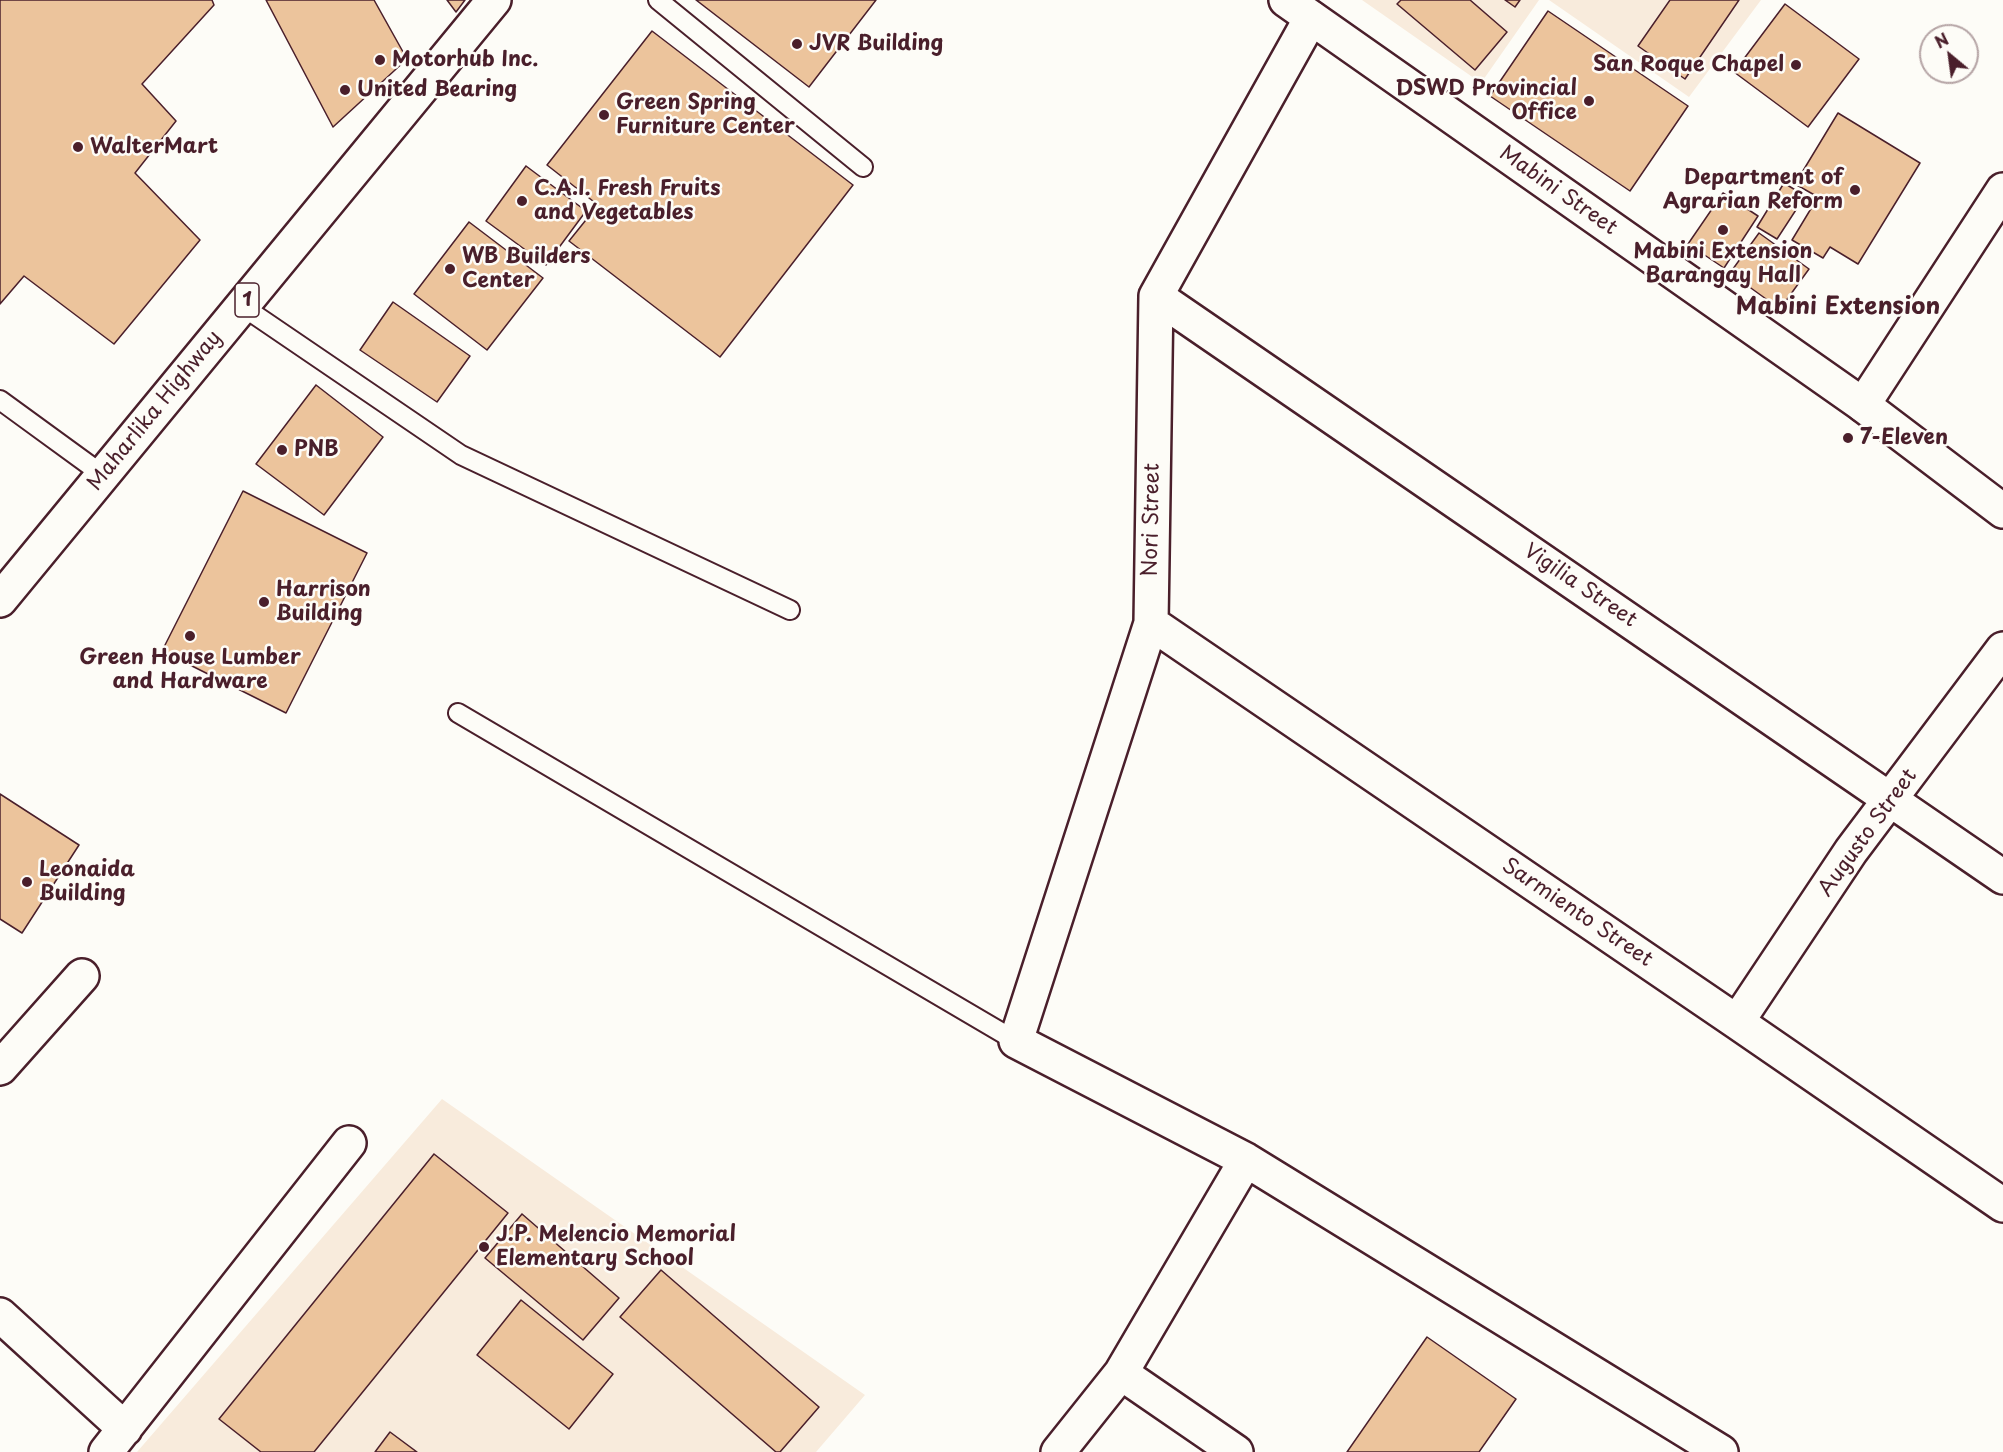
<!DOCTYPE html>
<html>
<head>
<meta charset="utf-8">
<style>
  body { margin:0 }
  #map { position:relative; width:2003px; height:1452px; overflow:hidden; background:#fdfcf7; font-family:"Playpen Sans",sans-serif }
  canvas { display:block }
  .north { position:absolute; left:1919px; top:24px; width:60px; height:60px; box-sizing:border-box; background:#fdfcf7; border:2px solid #b5a4a5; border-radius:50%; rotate:331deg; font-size:16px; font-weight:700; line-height:24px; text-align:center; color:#4a1f2b }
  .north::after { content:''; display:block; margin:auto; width:21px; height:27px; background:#4a1f2b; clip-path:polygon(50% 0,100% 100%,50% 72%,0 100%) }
</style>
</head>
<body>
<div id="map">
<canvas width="2003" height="1452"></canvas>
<div class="north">N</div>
</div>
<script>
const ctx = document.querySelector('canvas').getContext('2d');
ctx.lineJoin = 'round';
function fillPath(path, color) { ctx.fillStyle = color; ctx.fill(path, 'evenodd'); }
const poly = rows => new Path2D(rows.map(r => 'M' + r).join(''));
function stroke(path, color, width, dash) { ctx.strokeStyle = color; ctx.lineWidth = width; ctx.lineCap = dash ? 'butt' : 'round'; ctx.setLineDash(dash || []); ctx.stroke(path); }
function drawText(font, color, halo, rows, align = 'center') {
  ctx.font = font + ' "Playpen Sans",sans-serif'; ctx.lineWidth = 5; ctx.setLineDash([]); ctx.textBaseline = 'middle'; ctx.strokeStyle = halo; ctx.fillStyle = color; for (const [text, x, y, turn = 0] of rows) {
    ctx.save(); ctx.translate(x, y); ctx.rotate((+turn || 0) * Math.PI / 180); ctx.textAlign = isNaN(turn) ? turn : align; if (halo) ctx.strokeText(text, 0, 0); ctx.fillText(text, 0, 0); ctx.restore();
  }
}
const built = poly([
  [1362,0,1539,0,1481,83],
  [1549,0,1761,0,1689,97],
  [442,1099,865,1395,816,1452,137,1452]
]);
const building = poly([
  [0,0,212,0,214,5,142,84,176,121,135,173,200,240,114,344,24,276,0,304,0,0],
  [266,0,374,0,407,59,333,127,266,0],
  [447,0,465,0,456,12,447,0],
  [696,0,876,0,809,87,696,0],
  [1401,0,1470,0,1507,32,1475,70,1397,4,1401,0],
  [1505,0,1520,0,1515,7,1505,0],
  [1670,0,1739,0,1685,79,1638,46,1670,0],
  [1785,4,1859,59,1808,127,1734,72,1785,4],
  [1548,11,1688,106,1630,191,1490,96,1548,11],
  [652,31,853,185,720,357,569,241,598,205,547,165,652,31],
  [1838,113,1920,163,1858,264,1830,247,1823,258,1792,240,1818,197,1795,184,1838,113],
  [526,166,586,211,546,265,486,221,526,166],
  [1784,183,1805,196,1777,239,1757,227,1784,183],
  [1723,193,1758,216,1724,268,1688,244,1723,193],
  [469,222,543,278,487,350,414,294,469,222],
  [1759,233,1809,269,1780,309,1730,273,1759,233],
  [393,302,470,356,437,402,360,350,393,302],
  [316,385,383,437,324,515,256,464,316,385],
  [243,491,367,553,286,713,162,651,243,491],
  [0,794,79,845,22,933,0,919,0,794],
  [434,1154,508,1213,314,1452,261,1452,219,1419,434,1154],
  [522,1214,619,1298,583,1340,485,1258,522,1214],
  [661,1270,819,1407,780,1452,776,1452,620,1317,661,1270],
  [521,1300,613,1374,569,1429,477,1355,521,1300],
  [1427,1337,1516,1399,1479,1452,1347,1452,1427,1337],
  [390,1432,417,1452,375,1452,390,1432]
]);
const service = poly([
  [658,0,863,167],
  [242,306,461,455,790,610],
  [0,400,103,475],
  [458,713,1016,1041]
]);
const minor = poly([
  [1311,18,1156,296,1151,623,1016,1041,1246,1160,1721,1452],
  [1156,296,2003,877],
  [1863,405,2003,190],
  [1151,623,1737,1022,2003,1205],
  [1737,1022,1851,851,2003,649],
  [0,1068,82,976],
  [0,1315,125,1429],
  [1121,1373,1236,1452],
  [106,1452,349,1143],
  [1058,1452,1121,1373,1246,1160]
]);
const secondary = poly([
  [1286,0,1863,405,2003,511]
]);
const primary = poly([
  [0,600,494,0]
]);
const markers = [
  [797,44,6,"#4a1f2b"],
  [380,60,6,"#4a1f2b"],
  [1796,65,6,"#4a1f2b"],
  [345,90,6,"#4a1f2b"],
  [1589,101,6,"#4a1f2b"],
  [604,115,6,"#4a1f2b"],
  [78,147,6,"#4a1f2b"],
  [1855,190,6,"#4a1f2b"],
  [522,201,6,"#4a1f2b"],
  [1723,230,6,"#4a1f2b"],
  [450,269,6,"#4a1f2b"],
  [1848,438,6,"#4a1f2b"],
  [282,450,6,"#4a1f2b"],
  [264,602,6,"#4a1f2b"],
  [190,636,6,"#4a1f2b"],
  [27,882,6,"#4a1f2b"],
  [484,1247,6,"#4a1f2b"]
];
const shields = [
  [247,300,24]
];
const shieldNames = [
  ["1",247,300]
];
const poiNames = [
  ["JVR Building",809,44],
  ["Motorhub Inc.",392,60],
  ["San Roque Chapel",1784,65,"right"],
  ["DSWD Provincial",1577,89,"right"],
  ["Office",1577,113,"right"],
  ["United Bearing",357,90],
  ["Green Spring",616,103],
  ["Furniture Center",616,127],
  ["WalterMart",90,147],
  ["Department of",1843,178,"right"],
  ["Agrarian Reform",1843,202,"right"],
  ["C.A.I. Fresh Fruits",534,189],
  ["and Vegetables",534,213],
  ["Mabini Extension",1723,252,"center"],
  ["Barangay Hall",1723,276,"center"],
  ["WB Builders",462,257],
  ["Center",462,281],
  ["7-Eleven",1860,438],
  ["PNB",294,450],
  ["Harrison",276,590],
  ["Building",276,614],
  ["Green House Lumber",190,658,"center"],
  ["and Hardware",190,682,"center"],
  ["Leonaida",39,870],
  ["Building",39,894],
  ["J.P. Melencio Memorial",496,1235],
  ["Elementary School",496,1259]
];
const streetNames = [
  ["Mabini Street",1558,191,35],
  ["Maharlika Highway",155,411,-51],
  ["Nori Street",1152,520,-89],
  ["Vigilia Street",1580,586,34],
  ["Augusto Street",1868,833,-54],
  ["Sarmiento Street",1577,913,34]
];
const quarterNames = [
  ["Mabini Extension",1838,307]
];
fillPath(built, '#f8ebdc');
fillPath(building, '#ecc49c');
stroke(building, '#4a1f2b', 1.5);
stroke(service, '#4a1f2b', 22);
stroke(minor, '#4a1f2b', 38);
stroke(secondary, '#4a1f2b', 38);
stroke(primary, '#4a1f2b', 38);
stroke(service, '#fdfcf7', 18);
stroke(minor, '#fdfcf7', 33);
stroke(secondary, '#fdfcf7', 33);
stroke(primary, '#fdfcf7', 33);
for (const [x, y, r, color] of markers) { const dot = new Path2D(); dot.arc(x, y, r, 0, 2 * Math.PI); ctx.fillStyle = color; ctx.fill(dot); stroke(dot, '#fdfcf7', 2); }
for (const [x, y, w] of shields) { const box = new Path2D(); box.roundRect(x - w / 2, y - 17, w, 34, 4.5); ctx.fillStyle = '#fdfcf7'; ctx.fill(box); stroke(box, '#4a1f2b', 1.5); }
drawText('bold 20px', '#4a1f2b', null, shieldNames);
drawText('bold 21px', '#4a1f2b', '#fdfcf7', poiNames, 'left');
drawText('21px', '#4a1f2b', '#fdfcf7', streetNames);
drawText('bold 24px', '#4a1f2b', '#fdfcf7', quarterNames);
</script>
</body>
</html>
